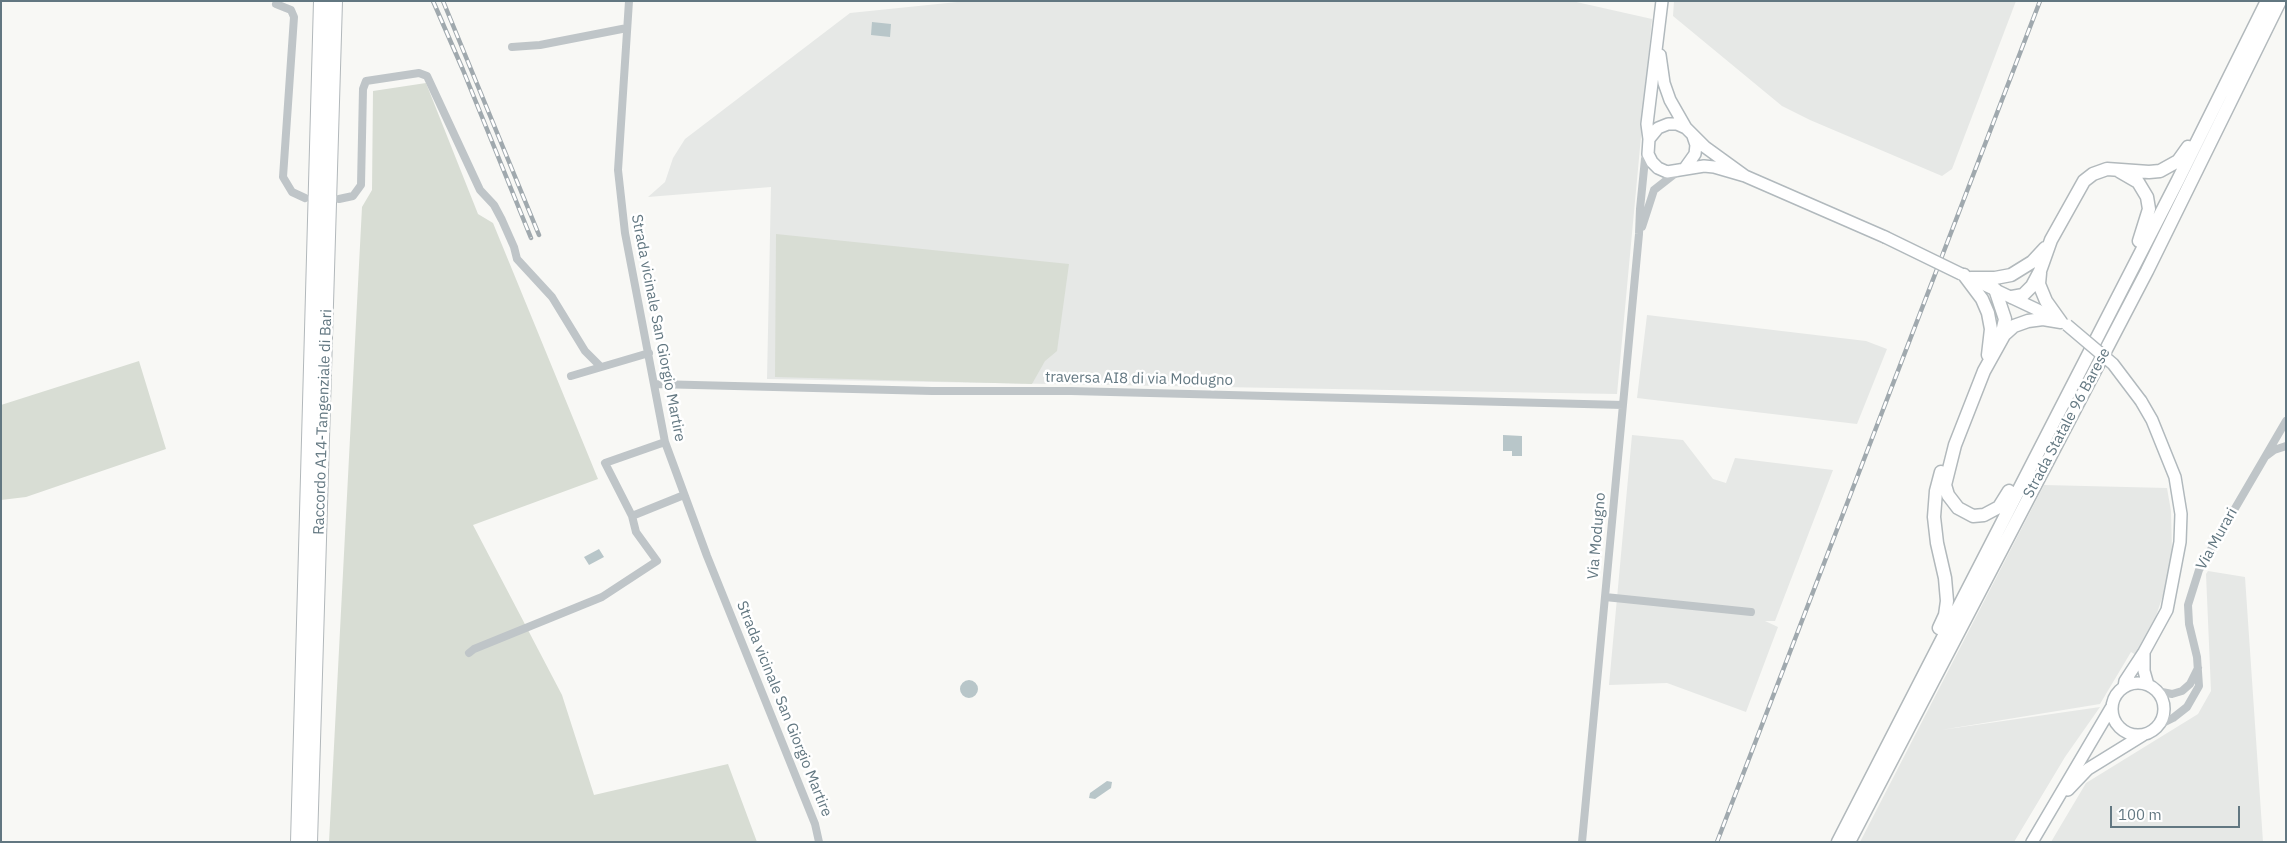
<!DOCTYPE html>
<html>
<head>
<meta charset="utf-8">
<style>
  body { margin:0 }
  #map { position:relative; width:2287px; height:843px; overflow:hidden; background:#f8f8f5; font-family:"IBM Plex Sans",sans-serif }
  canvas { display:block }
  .frame { position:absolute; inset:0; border:2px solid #627781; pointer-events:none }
  .scale { position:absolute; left:2110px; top:806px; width:130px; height:22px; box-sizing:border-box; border:2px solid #627781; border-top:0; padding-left:6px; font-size:15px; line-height:18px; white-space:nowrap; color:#627781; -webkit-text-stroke:4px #fff; paint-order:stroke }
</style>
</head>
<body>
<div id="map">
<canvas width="2287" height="843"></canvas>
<div class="frame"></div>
<div class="scale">100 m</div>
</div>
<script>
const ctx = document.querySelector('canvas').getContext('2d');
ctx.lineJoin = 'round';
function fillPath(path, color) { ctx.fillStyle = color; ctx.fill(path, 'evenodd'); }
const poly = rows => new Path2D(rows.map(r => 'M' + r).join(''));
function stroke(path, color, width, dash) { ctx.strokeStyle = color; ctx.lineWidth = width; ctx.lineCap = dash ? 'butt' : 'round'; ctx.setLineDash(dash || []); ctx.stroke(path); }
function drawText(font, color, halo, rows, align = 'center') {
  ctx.font = font + ' "IBM Plex Sans",sans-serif'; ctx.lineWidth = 5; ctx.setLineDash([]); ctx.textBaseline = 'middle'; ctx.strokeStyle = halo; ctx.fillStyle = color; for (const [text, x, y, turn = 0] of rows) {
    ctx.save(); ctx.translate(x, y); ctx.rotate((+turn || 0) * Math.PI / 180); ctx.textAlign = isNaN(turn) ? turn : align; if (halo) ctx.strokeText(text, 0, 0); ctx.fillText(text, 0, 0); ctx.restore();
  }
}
const built = poly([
  [967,1,1572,1,1652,19,1617,394,767,379,771,187,648,197,665,182,673,158,685,139,850,13],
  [1674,1,2016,1,1952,169,1942,176,1810,120,1782,106,1673,16],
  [1647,315,1866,341,1887,349,1857,424,1637,398],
  [1632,435,1683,440,1713,479,1726,483,1735,458,1833,470,1775,621,1765,621,1778,627,1746,712,1667,683,1609,685],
  [2044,485,2167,488,2171,511,2172,551,2166,586,2155,619,2136,655,2131,652,2100,704,1941,730,2100,707,2065,757,2014,842,1860,842],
  [2208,571,2245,577,2263,842,2051,842,2086,783,2198,714,2211,691,2206,574]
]);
const green = poly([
  [426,83,478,214,493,223,598,479,473,525,562,695,594,795,728,764,757,842,329,842,362,207,372,190,373,91],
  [776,234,1069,264,1057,351,1045,361,1032,384,775,377],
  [139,361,166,449,26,497,1,500,1,405]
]);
const water = poly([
  [872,22,891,24,890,37,871,35],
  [1503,435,1522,436,1522,456,1512,456,1512,451,1503,451],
  [599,549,604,557,589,565,584,557],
  '960 689a9 9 0 1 1 18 0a9 9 0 1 1-18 0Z',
  [1107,781,1112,782,1111,788,1095,799,1089,798,1090,793]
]);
const street = poly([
  [629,1,618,170,625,233,665,442,707,556,815,824,819,842],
  [276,4,291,10,294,17,283,177,292,192,305,198],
  [512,47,540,45,627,28],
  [339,199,353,196,361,185,363,89,366,81,419,73,427,76,480,190,494,205,502,220,514,247,517,259,552,297,585,351,601,367],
  [1642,227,1654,190,1677,172],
  [571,376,649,353],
  [655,384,932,391,1071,391,1623,405],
  [2266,456,2274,450,2286,446],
  [632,516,684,495],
  [1605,597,1751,612],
  [469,653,474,649,602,597,657,561,636,532,632,516,605,463,665,442],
  [2157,691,2172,694,2182,691,2190,684,2198,668],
  [2159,725,2173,718,2187,707,2199,686,2197,657,2189,624,2188,605,2199,570,2286,421],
  [1582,842,1639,234,1640,209,1645,159,1648,154]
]);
const secondary = poly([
  [1660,55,1664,83,1670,100,1686,128],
  [1649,139,1647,124,1662,1],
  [1685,168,1695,154,1696,145,1693,136],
  [1745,176,1705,147,1686,128,1677,124,1668,124,1658,128,1649,139,1648,154,1652,162,1658,168,1667,172,1704,166,1714,167,1745,176,1885,237],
  [1970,278,2057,319],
  [2144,652,2144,671,2148,685],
  '2112 709a26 26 0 1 1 52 0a26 26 0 1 1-52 0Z',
  [2124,687,2125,681,2144,652,2167,610,2180,542,2181,514,2175,477,2152,420,2141,401],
  [2068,790,2088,769,2143,735],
  [2032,842,2111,708]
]);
const primary = poly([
  [2119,171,2138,182,2147,197,2149,209,2139,241],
  [2040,273,2039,284,2046,301,2061,322],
  [1964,275,1982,299,1988,313,1991,329,1988,355],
  [1971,278,1995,278,2011,275,2032,262,2045,248],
  [1995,289,2005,319,2001,337],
  [2012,297,2023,295,2032,286,2040,271,2051,240,2084,181,2093,174,2107,169,2149,172,2160,171,2178,161,2188,147],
  [2009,491,1999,507,1984,515,1973,516,1958,508,1948,495,1945,485,1955,445,1984,371,2004,335,2014,326,2028,321,2043,319,2061,322],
  [1939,628,1945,615,1947,601,1945,578,1937,543,1934,517,1936,491,1941,472],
  [1838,842,2178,180,2267,1],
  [1849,842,2147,271,2280,1]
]);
const highway = poly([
  [298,842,321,1],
  [310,842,335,1]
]);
const rail = poly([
  [433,1,463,70,531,238],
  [443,1,539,235],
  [1717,842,2040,1]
]);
const secondaryBridge = poly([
  [1885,237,1961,274],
  [2067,325,2113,364,2141,401]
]);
const streetNames = [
  ["Strada vicinale San Giorgio Martire",658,328,79],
  ["traversa AI8 di via Modugno",1139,379,1],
  ["Raccordo A14-Tangenziale di Bari",323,422,-88],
  ["Strada Statale 96 Barese",2067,423,-62],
  ["Via Modugno",1597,536,-85],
  ["Via Murari",2217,539,-61],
  ["Strada vicinale San Giorgio Martire",784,709,68]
];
fillPath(built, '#e6e8e6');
fillPath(green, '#d8ddd4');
fillPath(water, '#b8c6c9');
stroke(secondary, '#b1b9bd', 14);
stroke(primary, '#b2b9bc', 15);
stroke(highway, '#b2b8bb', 16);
stroke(street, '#bfc5c8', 8);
stroke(secondary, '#fff', 11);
stroke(primary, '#fff', 12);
stroke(highway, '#fff', 14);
stroke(rail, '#a0a9ae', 4.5);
stroke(rail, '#fff', 2.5, [8]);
stroke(secondaryBridge, '#b1b9bd', 14, []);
stroke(secondaryBridge, '#fff', 11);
drawText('15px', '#627781', '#fff', streetNames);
</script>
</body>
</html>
